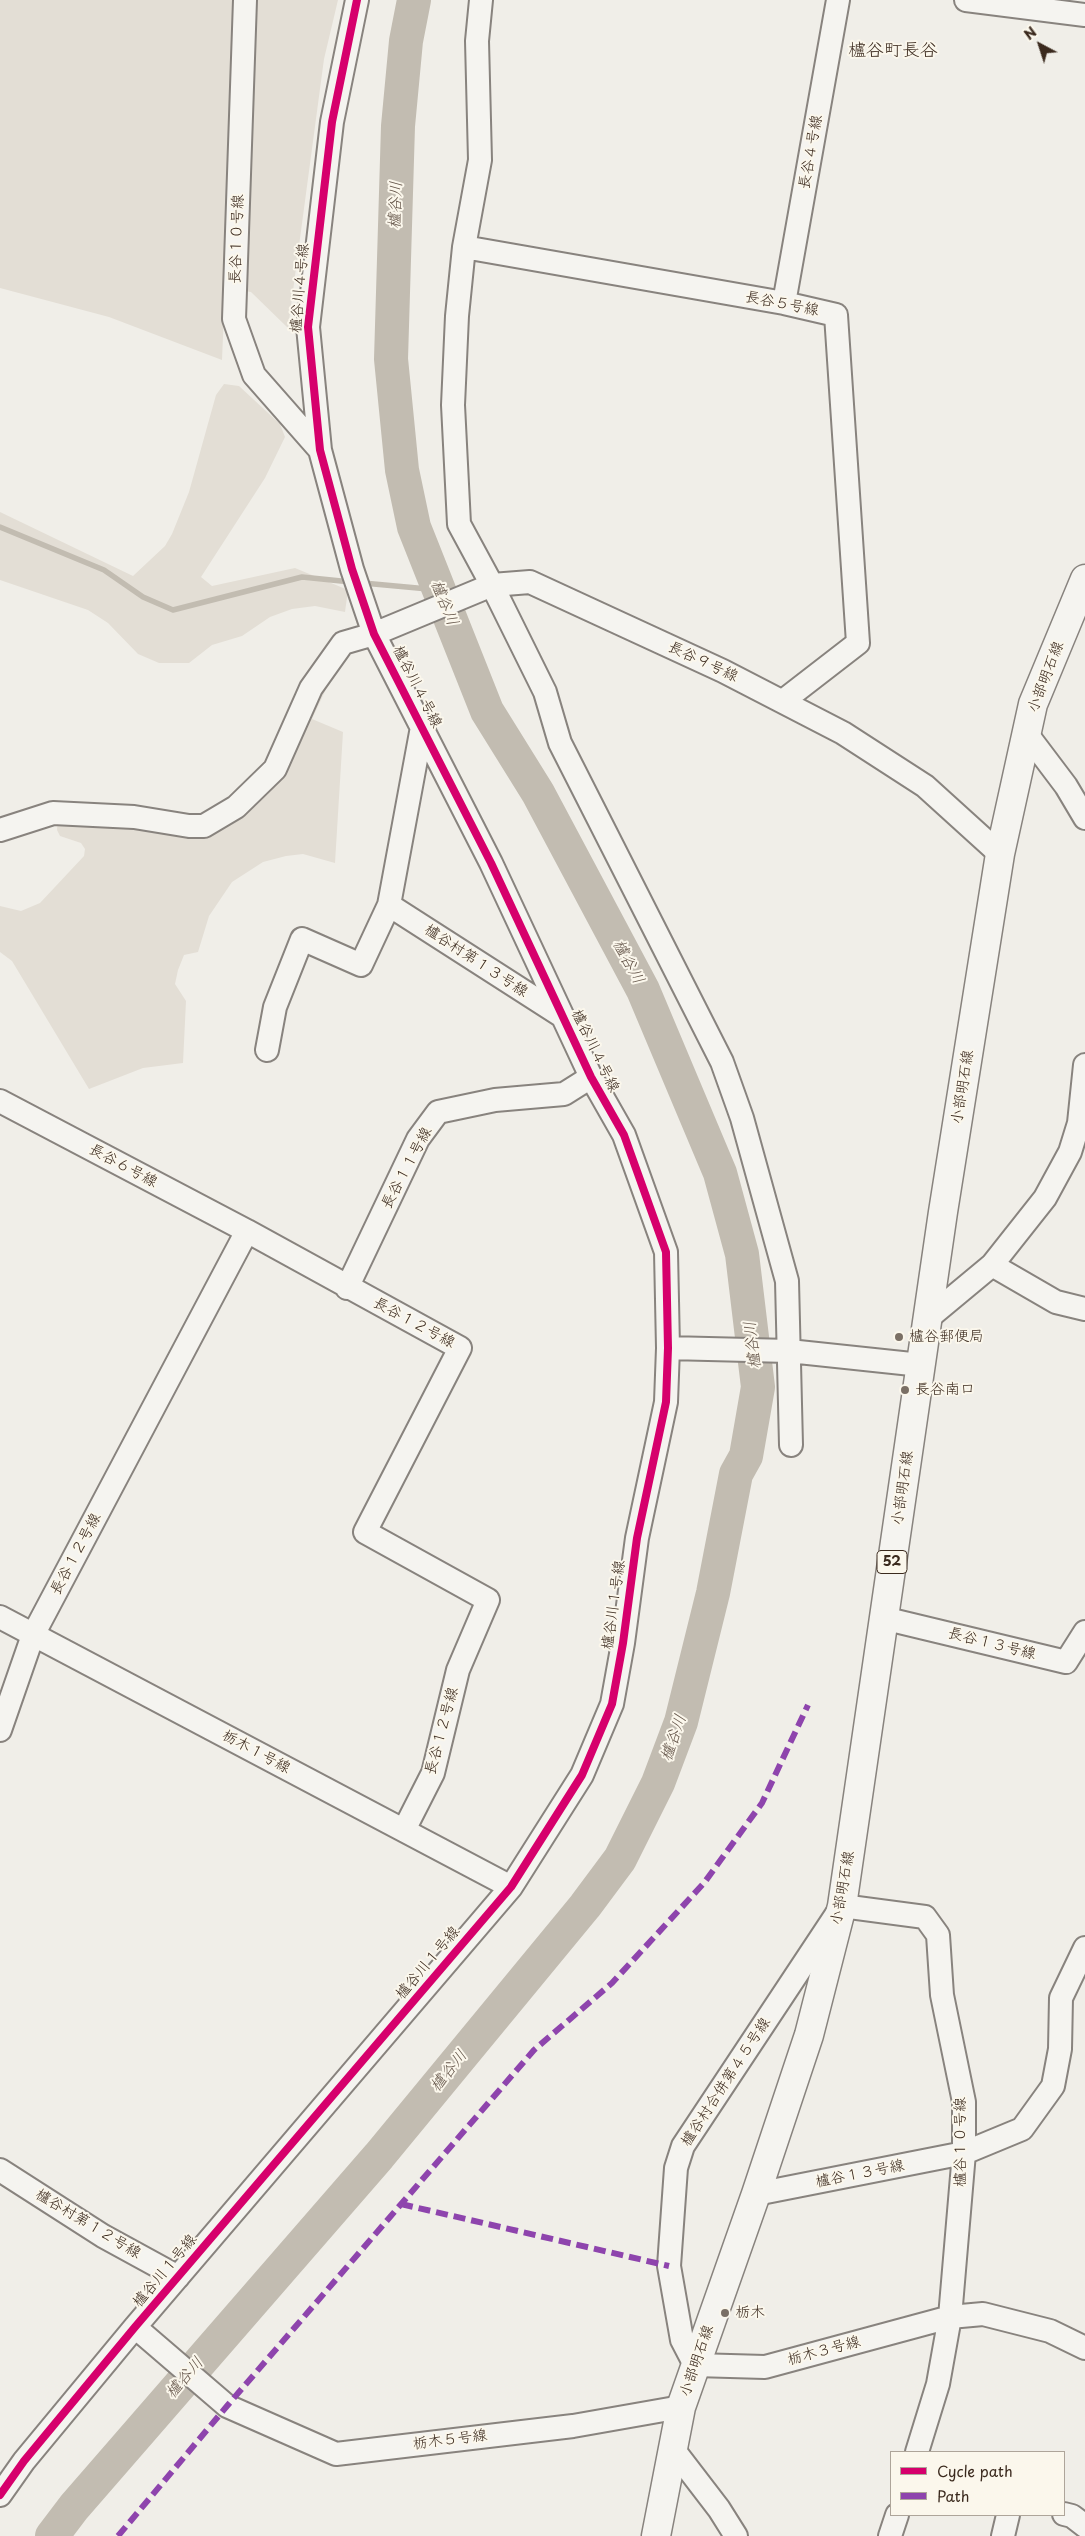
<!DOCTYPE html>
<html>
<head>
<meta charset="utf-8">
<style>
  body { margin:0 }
  #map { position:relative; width:1085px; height:2536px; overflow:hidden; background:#f0eee8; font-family:"Playpen Sans",sans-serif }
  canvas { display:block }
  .legend { position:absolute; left:890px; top:2451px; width:175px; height:65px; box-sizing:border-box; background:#fbf7ec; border:1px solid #aea59a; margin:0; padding:6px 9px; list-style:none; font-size:15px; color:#3b2a1e }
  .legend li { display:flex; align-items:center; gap:10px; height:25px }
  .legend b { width:25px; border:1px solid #aea59a }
  .north { position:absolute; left:1015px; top:20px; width:50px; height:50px; -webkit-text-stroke:4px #fbf7ec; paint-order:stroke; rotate:320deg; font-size:14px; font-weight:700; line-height:20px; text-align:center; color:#3b2a1e }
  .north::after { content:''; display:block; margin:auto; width:18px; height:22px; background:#3b2a1e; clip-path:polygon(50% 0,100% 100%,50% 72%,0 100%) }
</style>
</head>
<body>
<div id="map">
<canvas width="1085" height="2536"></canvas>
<ul class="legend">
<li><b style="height:6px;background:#d6006c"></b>Cycle path</li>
<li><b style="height:6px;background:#8e44ad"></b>Path</li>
</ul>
<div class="north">N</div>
</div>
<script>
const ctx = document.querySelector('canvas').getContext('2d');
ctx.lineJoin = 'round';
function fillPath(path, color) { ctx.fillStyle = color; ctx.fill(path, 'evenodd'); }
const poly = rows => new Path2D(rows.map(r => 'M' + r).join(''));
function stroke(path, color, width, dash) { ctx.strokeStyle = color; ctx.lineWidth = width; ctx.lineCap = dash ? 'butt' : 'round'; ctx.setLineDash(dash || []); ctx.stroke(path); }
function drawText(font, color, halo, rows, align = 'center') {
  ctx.font = font + ' "Playpen Sans","Klee One",sans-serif'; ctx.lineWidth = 4; ctx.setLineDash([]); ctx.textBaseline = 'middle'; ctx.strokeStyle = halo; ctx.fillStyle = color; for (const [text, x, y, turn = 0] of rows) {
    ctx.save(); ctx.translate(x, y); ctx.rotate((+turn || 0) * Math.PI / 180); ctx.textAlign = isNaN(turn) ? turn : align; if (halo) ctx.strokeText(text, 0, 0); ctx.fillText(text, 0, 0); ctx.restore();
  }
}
const built = poly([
  [0,0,338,0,324,59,288,328,251,292,225,288,222,360,109,317,0,288],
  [224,384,239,386,280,424,285,437,265,478,201,577,212,586,295,568,348,590,345,612,315,606,292,609,270,617,242,636,212,645,189,663,159,663,138,654,108,623,88,610,0,580,0,512,133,576,165,546,172,534,189,492,216,395],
  [318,687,327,687,312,719,343,732,335,863,303,854,286,856,263,862,232,882,209,916,198,952,184,955,178,970,175,984,186,1001,183,1063,143,1068,89,1089,12,961,0,952,0,906,21,911,40,903,84,856,85,849,81,843,60,836,57,830,58,816,241,816]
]);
const stream = poly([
  [0,527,104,570,143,597,173,610,302,577,351,582],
  [363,583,439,590]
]);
const river = poly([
  [52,2536,74,2507,379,2156,585,1906,620,1859,658,1783,681,1722,713,1593,736,1474,746,1456,758,1387,742,1254,720,1173,643,990,538,793,487,711,414,527,402,470,391,359,398,126,406,41,414,0]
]);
const minor = poly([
  [245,0,234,319,254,375,320,450],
  [481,0,477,41,480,160,464,247,457,316,453,405,459,524,492,585,545,692,560,743,722,1062,742,1118,787,1281,791,1445],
  [966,0,1085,15],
  [464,247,784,303,836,315,858,643,783,701],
  [784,303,838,0],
  [1026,733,1066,786,1085,818],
  [0,830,53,813,134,817,189,826,204,826,236,807,275,769,311,688,343,643,374,634,492,585,530,582,723,671,843,733,925,786,1000,854],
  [389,905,562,1016],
  [267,1050,275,1007,302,939,361,965,389,905,422,727],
  [0,1101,247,1231],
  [992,1265,1056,1302,1085,1309],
  [347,1288,418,1139,438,1112,495,1100,564,1094,591,1077],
  [927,1319,992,1265,1045,1198,1070,1152,1079,1123,1085,1065],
  [668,1348,789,1351,921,1365],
  [0,1617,511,1887],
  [883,1618,1066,1662,1085,1632],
  [0,1730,33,1635,247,1231,460,1348,365,1532,488,1600,458,1670,433,1773,404,1830],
  [0,2170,103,2236,178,2277],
  [756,2194,964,2153,1022,2129,1053,2086,1060,2049,1061,1998,1085,1948],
  [135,2327,227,2406,336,2454,573,2426,681,2407],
  [673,2449,719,2509,736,2536],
  [917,2452,938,2384,950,2317,964,2153,964,2102,942,1995,938,1935,925,1917,842,1906,683,2146,676,2168,669,2266,682,2340,695,2365,765,2367,950,2317,983,2314,1050,2331,1085,2348],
  [0,2495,24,2461,135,2327,511,1887,582,1775,612,1704,623,1643,637,1538,666,1402,668,1348,666,1252,624,1135,591,1077,491,863,374,634,352,569,320,450,308,327,332,122,357,0],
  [1064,2514,1072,2516,1085,2526],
  [890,2536,897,2515],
  [1003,2536,1008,2515]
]);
const primary = poly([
  [656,2536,681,2407,756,2194,809,2035,842,1906,943,1212,1000,854,1033,704,1085,579]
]);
const quiet = poly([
  [401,2204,669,2266],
  [118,2536,227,2406,534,2050,612,1983,704,1883,762,1803,808,1705]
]);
const cycleway = poly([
  [0,2495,24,2461,135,2327,511,1887,582,1775,612,1704,623,1643,637,1538,666,1402,668,1348,666,1252,624,1135,591,1077,491,863,374,634,352,569,320,450,308,327,332,122,357,0]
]);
const markers = [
  [899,1337,5,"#7a6f65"],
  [905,1390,5,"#7a6f65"],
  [725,2313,5,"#7a6f65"]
];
const shields = [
  [892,1562,30]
];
const shieldNames = [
  ["52",892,1562]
];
const streetNames = [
  ["長谷４号線",811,152,-80],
  ["長谷１０号線",237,239,-88],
  ["櫨谷川４号線",300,288,-85],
  ["長谷５号線",782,304,11],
  ["長谷９号線",703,662,25],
  ["小部明石線",1046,677,-69],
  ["櫨谷川４号線",417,687,63],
  ["櫨谷村第１３号線",476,961,33],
  ["櫨谷川４号線",595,1051,64],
  ["小部明石線",963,1087,-81],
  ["長谷６号線",123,1166,28],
  ["長谷１１号線",407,1168,-62],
  ["長谷１２号線",414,1323,28],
  ["小部明石線",903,1488,-82],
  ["長谷１２号線",76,1554,-62],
  ["櫨谷川１号線",614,1605,-82],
  ["長谷１３号線",992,1644,14],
  ["長谷１２号線",442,1731,-75],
  ["栃木１号線",256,1752,28],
  ["小部明石線",843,1888,-80],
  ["櫨谷川１号線",428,1963,-50],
  ["櫨谷村合併第４５号線",726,2082,-57],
  ["櫨谷１０号線",961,2142,-90],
  ["櫨谷１３号線",860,2174,-11],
  ["櫨谷村第１２号線",88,2224,31],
  ["櫨谷川１号線",165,2271,-50],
  ["栃木３号線",824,2351,-15],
  ["小部明石線",697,2361,-71],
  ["栃木５号線",450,2440,-7]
];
const poiNames = [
  ["櫨谷郵便局",909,1337],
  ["長谷南口",915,1390],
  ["栃木",735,2313]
];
const waterNames = [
  ["櫨谷川",396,205,-88],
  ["櫨谷川",444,603,68],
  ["櫨谷川",628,962,62],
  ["櫨谷川",753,1345,-97],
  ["櫨谷川",674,1738,-71],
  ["櫨谷川",449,2071,-51],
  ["櫨谷川",185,2378,-49]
];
const quarterNames = [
  ["櫨谷町長谷",893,51]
];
fillPath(built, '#e3ded5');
stroke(stream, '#c2bcb1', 5.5);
stroke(river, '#c2bcb1', 34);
stroke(minor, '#88837e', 26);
stroke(primary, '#88837e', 31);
stroke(minor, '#f5f4f0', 22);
stroke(primary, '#f5f4f0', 28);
stroke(quiet, '#8e44ad', 6, [12, 6]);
stroke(cycleway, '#d6006c', 8);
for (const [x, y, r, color] of markers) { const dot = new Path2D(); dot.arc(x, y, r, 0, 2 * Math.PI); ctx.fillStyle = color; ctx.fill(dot); stroke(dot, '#fbf7ec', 2); }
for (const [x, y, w] of shields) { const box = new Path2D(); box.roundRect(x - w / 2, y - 11.5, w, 23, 4); ctx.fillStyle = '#fbf7ec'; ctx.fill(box); stroke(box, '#3b2a1e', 1); }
drawText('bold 14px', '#3b2a1e', null, shieldNames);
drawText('15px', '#3b2a1e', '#fbf7ec', streetNames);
drawText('15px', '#3b2a1e', '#fbf7ec', poiNames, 'left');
drawText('italic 16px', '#645549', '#fbf7ec', waterNames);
drawText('18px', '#3b2a1e', '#fbf7ec', quarterNames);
</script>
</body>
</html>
